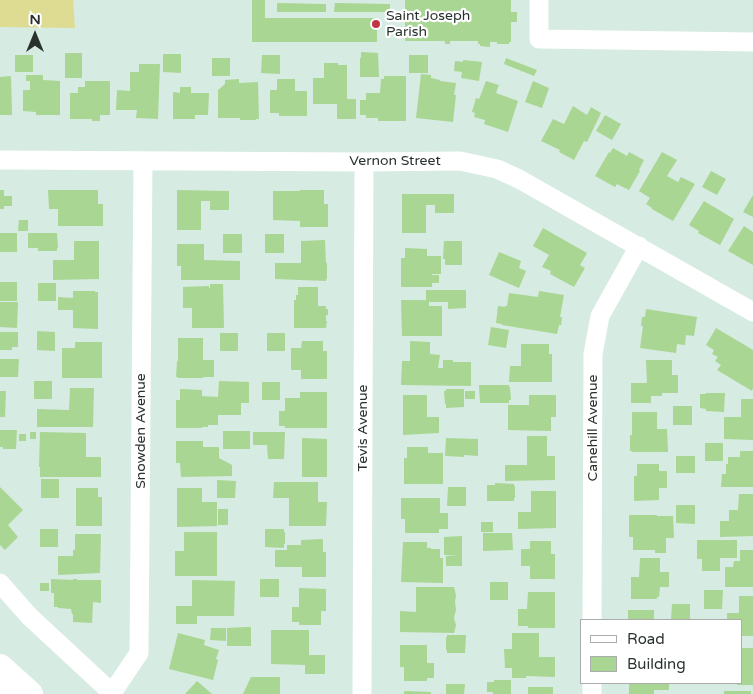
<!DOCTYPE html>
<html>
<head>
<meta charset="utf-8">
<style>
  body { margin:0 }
  #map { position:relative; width:753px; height:694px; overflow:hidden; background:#d6ebe1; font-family:"Varela Round",sans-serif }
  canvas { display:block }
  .legend { position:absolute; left:580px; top:619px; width:162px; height:65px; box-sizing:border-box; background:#fff; border:1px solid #aaadab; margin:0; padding:6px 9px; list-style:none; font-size:15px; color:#2a322e }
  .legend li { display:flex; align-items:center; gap:10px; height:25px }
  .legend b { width:25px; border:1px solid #aaadab }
  .north { position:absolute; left:10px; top:10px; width:50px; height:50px; -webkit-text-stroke:4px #fff; paint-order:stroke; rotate:0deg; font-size:14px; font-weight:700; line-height:20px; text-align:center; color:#2a322e }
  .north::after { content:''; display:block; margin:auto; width:18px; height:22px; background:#2a322e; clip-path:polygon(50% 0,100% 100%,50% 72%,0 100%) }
</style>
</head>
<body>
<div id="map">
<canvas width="753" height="694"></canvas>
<ul class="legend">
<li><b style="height:6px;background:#fff"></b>Road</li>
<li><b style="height:14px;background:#a9d693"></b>Building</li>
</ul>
<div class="north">N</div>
</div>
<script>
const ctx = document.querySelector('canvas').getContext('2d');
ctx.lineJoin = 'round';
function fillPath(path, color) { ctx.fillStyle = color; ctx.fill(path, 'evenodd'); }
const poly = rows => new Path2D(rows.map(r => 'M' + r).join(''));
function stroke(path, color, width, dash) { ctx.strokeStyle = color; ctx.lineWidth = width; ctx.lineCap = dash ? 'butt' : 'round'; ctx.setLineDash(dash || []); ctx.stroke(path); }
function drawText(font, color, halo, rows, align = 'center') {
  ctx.font = font + ' "Varela Round",sans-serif'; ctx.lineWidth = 4.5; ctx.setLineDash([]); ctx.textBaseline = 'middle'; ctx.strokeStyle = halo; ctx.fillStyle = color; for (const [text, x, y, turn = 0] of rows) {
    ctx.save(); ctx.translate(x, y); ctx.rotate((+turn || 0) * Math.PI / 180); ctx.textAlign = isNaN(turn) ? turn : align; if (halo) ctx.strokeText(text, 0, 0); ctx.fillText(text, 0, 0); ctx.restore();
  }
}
const green = poly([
  [0,0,73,0,75,28,0,27]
]);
const building = poly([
  [252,0,265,0,265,18,377,18,377,42,252,42],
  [405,0,511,0,511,12,517,12,517,22,511,22,511,42,509,42,509,44,497,44,497,42,490,42,490,47,480,46,480,44,478,44,478,41,450,41,450,44,445,44,445,41,405,41],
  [277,3,326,4,326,12,277,12],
  [335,3,390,4,390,12,334,12],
  [361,52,378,53,379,77,360,77,360,58,361,58],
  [65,53,82,53,82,78,65,78],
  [163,54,181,54,181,73,163,72],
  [15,55,33,55,33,72,15,72],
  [262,55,280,55,280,74,261,73],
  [409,55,428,55,428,73,409,73],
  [212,58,230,58,230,76,212,76],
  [506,58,537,70,534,76,504,64],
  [463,60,482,62,479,81,461,78,462,72,454,71,455,61,463,62],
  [324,63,338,63,338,65,347,65,347,99,356,99,356,119,337,119,337,104,313,104,313,78,324,78],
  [139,64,160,64,158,119,136,118,137,110,116,110,117,90,130,91,130,72,139,72],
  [421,74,431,75,431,78,440,80,440,81,456,83,454,95,456,95,453,122,416,118],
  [26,75,43,75,43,80,60,81,60,115,36,115,36,112,23,111,23,90,30,90,30,81,26,81],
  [11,76,12,115,0,115,0,77],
  [384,76,406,76,406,121,378,121,378,118,366,118,366,115,360,115,360,100,366,100,366,93,380,93,381,79,384,79],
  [239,79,239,83,258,82,259,119,256,119,256,120,240,120,240,118,218,118,218,90,225,84,225,80],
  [277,79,295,79,295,91,307,91,307,116,279,116,279,113,270,113,270,90,277,90],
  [85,81,110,81,110,115,100,115,100,121,92,121,92,119,70,119,70,93,78,93,78,87,85,87],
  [486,81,499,85,496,93,518,101,508,132,484,124,485,120,474,117,475,113,472,112,476,98,479,99],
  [533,81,549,88,542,108,525,102],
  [180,87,191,87,191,93,209,93,208,115,195,115,195,119,173,119,173,92,180,93],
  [573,106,587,115,591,107,601,113,587,142,584,141,574,160,559,152,560,150,541,141,553,119,564,124],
  [605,115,621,124,612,140,596,131],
  [613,148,627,156,629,152,644,160,639,170,640,171,629,190,617,184,615,187,595,176,609,152,610,153],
  [662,152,677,160,667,176,678,182,681,177,695,184,673,221,652,209,652,208,646,204,650,198,639,191],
  [711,171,726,179,717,195,702,187],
  [0,190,4,190,4,196,12,196,12,206,4,206,4,209,0,209],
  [48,190,98,190,98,204,103,204,103,226,58,226,58,209,49,209],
  [177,190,229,191,229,210,210,210,210,201,201,201,201,230,177,230],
  [300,190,324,190,324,204,328,204,328,227,300,227,300,221,273,220,273,191,300,191],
  [402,194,454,194,454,213,435,213,435,205,426,205,426,233,402,233],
  [753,195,753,217,743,212],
  [704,201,734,219,720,245,698,233,699,231,689,225],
  [19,220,28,220,28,231,18,231],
  [744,226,753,232,753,265,728,251],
  [543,228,587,253,580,265,585,268,574,287,550,274,551,271,542,267,549,255,533,246],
  [0,233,17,233,17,252,0,252],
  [28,233,57,233,58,248,57,248,57,251,38,251,38,248,28,248],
  [223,234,242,234,242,253,223,253],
  [265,234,284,234,284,253,265,253],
  [325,240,326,263,327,263,327,279,326,279,326,281,275,279,275,263,301,263,301,241],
  [74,241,99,241,99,279,53,280,53,260,74,260],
  [444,241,462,241,462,265,445,265,445,259,443,259],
  [177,244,204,244,204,260,240,261,240,280,181,280,181,266,177,266],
  [405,248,427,249,427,256,441,256,441,274,432,274,432,275,439,275,439,283,432,283,432,287,401,287,401,258,405,258],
  [499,252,521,261,519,268,526,271,519,288,489,275],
  [0,282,17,282,17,301,0,301],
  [38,283,56,283,56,301,38,301],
  [210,284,223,284,224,328,192,328,192,308,183,308,183,287,209,286,209,288,210,288],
  [298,287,318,287,318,306,326,306,326,309,328,309,328,315,326,315,326,321,327,321,326,328,294,328,294,300,296,300,296,295,298,295],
  [426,290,466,290,466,308,448,309,448,302,429,302,429,306,442,306,442,336,402,336,401,300,426,300],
  [73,291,95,291,95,292,98,292,98,329,73,328,73,310,58,310,58,297,73,298],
  [539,291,564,295,560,317,562,317,561,325,559,325,557,334,502,325,502,324,496,323,498,306,505,307,505,306,507,306,509,293,538,297],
  [0,302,18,302,17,328,0,327],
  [646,309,697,317,694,336,686,335,685,345,677,344,676,353,640,348,643,326,641,326,642,317,645,317],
  [491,327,509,330,506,348,488,345],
  [716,328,753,350,753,388,752,391,717,370,721,365,715,361,718,357,712,354,714,350,706,345],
  [37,331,55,332,55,351,37,350],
  [0,332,18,332,18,347,12,347,12,350,0,350],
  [220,333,238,333,238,351,220,351],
  [267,333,285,333,285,351,267,351],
  [178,338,203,338,203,360,214,360,214,377,203,377,203,378,178,378,178,377,176,377,177,361,178,361],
  [302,341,323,341,323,351,327,351,327,379,301,379,301,370,291,370,291,348,301,348],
  [410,341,430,342,430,354,440,355,438,368,443,368,443,360,453,360,453,362,471,362,471,386,401,385,402,361,410,361],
  [75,342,102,342,102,378,62,378,62,348,75,348],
  [521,344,549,344,549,354,552,354,552,382,509,382,510,366,521,366],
  [0,359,19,359,18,377,0,377],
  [646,360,672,360,672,375,678,375,678,393,662,393,662,396,651,396,651,403,631,403,631,383,647,383],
  [34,381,52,381,52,399,34,399],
  [219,381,249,382,249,403,241,403,241,415,218,415,218,425,208,425,208,427,202,427,202,428,176,428,176,400,180,400,180,389,202,390,202,396,218,397],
  [262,382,280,382,280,400,262,400],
  [479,385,509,385,509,387,510,387,511,400,509,400,509,403,480,403],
  [70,388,94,388,93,427,37,427,37,409,69,410],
  [446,389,464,389,464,407,446,408,446,404,445,404,444,391,446,391],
  [0,391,6,391,5,417,0,417],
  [465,391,475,391,475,399,465,399],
  [300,392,327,392,327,428,285,428,285,426,279,426,279,411,285,411,285,398,300,398],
  [706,393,725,393,724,412,706,411,706,409,700,408,700,394,706,394],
  [403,395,427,395,427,417,439,417,439,433,403,435],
  [529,395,556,395,556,417,551,417,551,431,508,430,508,405,529,405],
  [741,399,753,399,753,440,724,439,724,417,741,417],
  [673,406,692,406,692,425,673,425],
  [632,412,657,412,657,429,667,429,668,452,632,452,632,451,630,451,630,435,632,435],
  [0,430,17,430,16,449,3,449,3,447,0,447],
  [223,431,250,431,250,449,223,449],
  [30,432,36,432,36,439,30,439],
  [40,432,86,433,86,457,101,457,101,477,40,477,40,467,39,467],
  [253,432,285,432,284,459,268,459,267,445,253,445],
  [19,434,26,434,26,441,19,441],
  [527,436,547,436,547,456,555,456,555,480,505,481,505,465,527,465],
  [302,438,327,439,327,477,302,477],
  [446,438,478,439,478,456,464,455,464,457,445,456],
  [176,441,203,441,203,447,219,447,219,458,232,465,232,476,181,477,180,463,176,463],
  [705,443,723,443,723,461,705,461],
  [407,447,428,447,428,453,443,453,443,484,404,484,404,458,407,458],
  [740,451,753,451,753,487,721,487,722,474,726,474,726,464,728,464,728,457,740,457],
  [676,456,695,456,695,473,676,473],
  [637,464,659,464,659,471,667,471,667,488,659,488,659,500,634,501,634,476,637,476],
  [41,479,59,479,59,498,41,498],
  [217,480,236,481,235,498,217,498],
  [274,482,318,482,318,502,327,502,326,526,289,526,289,498,273,498],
  [495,483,514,484,514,486,515,486,515,498,514,498,514,501,487,501,487,485,495,485],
  [0,487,23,510,8,525,18,537,5,550,0,545],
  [448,487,466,487,466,506,447,506],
  [76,488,98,488,98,497,102,497,102,526,76,526],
  [177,488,202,488,202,502,217,502,217,526,177,527],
  [531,491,556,491,556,528,518,529,518,512,531,512],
  [739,494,753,494,753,536,720,537,720,521,729,521,729,510,738,510],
  [401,498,440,498,440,513,448,513,448,529,439,529,439,533,405,533,405,519,401,519],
  [676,505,695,505,695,524,676,523],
  [218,509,228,509,228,525,218,525],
  [629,515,657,515,657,516,673,516,674,538,666,538,666,553,655,553,655,550,633,550,633,537,629,537],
  [481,522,493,522,493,532,481,532],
  [40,529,58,529,58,547,40,547],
  [265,529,284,529,284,532,285,532,285,544,284,544,284,548,265,547],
  [184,532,217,532,217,576,175,576,175,551,184,551],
  [483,533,512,533,513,550,483,551],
  [75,534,101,534,100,573,58,575,58,556,73,556,73,550,75,550],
  [462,536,462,566,446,566,446,556,459,555,444,555,444,537],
  [323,539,323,552,326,552,326,577,302,577,302,567,275,567,275,550,287,550,287,545,301,545,301,540],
  [697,540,737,540,737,558,720,558,720,571,702,571,702,559,697,559],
  [530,541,551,541,551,554,555,554,555,579,530,579,530,566,521,566,521,549,530,549],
  [403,542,427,542,427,548,431,548,431,549,440,549,440,558,443,558,443,583,401,582],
  [740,550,753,550,753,587,725,587,725,567,733,567,734,561,740,561],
  [640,558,660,558,660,572,669,572,669,587,660,587,659,597,657,597,657,599,631,599,631,577,639,577],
  [51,579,73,580,73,579,77,579,77,580,101,580,101,603,93,602,92,623,73,622,73,614,72,614,71,609,58,608,58,607,54,607,54,593,51,593],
  [260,579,279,579,279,597,260,597],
  [192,580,235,581,234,616,197,616,197,624,176,624,176,606,192,606],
  [490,582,508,582,508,600,490,600],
  [40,583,49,583,49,591,40,591],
  [416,587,454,587,456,595,455,602,456,610,454,618,456,625,454,633,400,632,400,611,416,612],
  [299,588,326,589,326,611,321,611,321,625,299,625,299,622,292,622,292,607,299,607],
  [704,590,723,590,722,609,704,609],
  [528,592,555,592,555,628,528,628,528,626,518,626,518,609,527,609],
  [739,596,753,596,753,636,742,636,742,620,727,620,727,613,739,613],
  [672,604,690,604,690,620,671,620],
  [628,610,654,610,654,620,628,620],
  [246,627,251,627,251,646,227,646,227,628],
  [211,628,226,628,226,641,210,640],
  [271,630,309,630,309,655,325,655,325,674,305,674,305,665,271,664],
  [178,633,205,640,204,645,219,650,216,659,218,660,213,680,169,669],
  [512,633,539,633,539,657,555,657,555,677,526,676,526,678,512,678,512,668,505,668,504,649,512,649],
  [447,635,466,635,465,653,447,653,447,650,446,650,446,637,447,637],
  [400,645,427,645,427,663,434,663,434,678,427,678,427,681,404,681,404,667,400,667],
  [742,648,753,648,753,685,737,685,737,683,742,683],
  [251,677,280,677,280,694,243,694],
  [494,680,511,680,511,694,493,694,493,692,487,692,487,682,494,682],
  [197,681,212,694,185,694],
  [629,683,669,683,669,690,654,690,654,694,629,694],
  [446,684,465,684,464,694,446,694],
  [528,687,553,687,553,694,528,694],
  [404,691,431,692,431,694,404,694],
  [724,691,751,691,751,694,724,694]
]);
const minor = poly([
  [539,0,539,39,753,42],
  [0,160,364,162,460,161,497,169,519,179,753,312],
  [0,583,29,616,113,694],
  [592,620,593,354,600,316,639,246],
  [112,693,139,653,143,161],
  [362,694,364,162],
  [592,694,592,683]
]);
const highway = poly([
  [0,667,30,694],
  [0,692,2,694]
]);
const markers = [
  [376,24,5,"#c43444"]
];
const poiNames = [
  ["Saint Joseph",386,16],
  ["Parish",386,32]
];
const streetNames = [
  ["Vernon Street",395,161],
  ["Tevis Avenue",363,428,-90],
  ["Canehill Avenue",593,428,-90],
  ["Snowden Avenue",141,431,-90]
];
fillPath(green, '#dedc93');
fillPath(building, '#a9d693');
stroke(minor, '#fff', 19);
stroke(highway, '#fff', 26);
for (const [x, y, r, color] of markers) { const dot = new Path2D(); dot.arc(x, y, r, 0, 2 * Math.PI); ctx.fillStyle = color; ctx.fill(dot); stroke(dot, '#fff', 2); }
drawText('14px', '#2a322e', '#fff', poiNames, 'left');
drawText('14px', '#2a322e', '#fff', streetNames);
</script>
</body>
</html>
